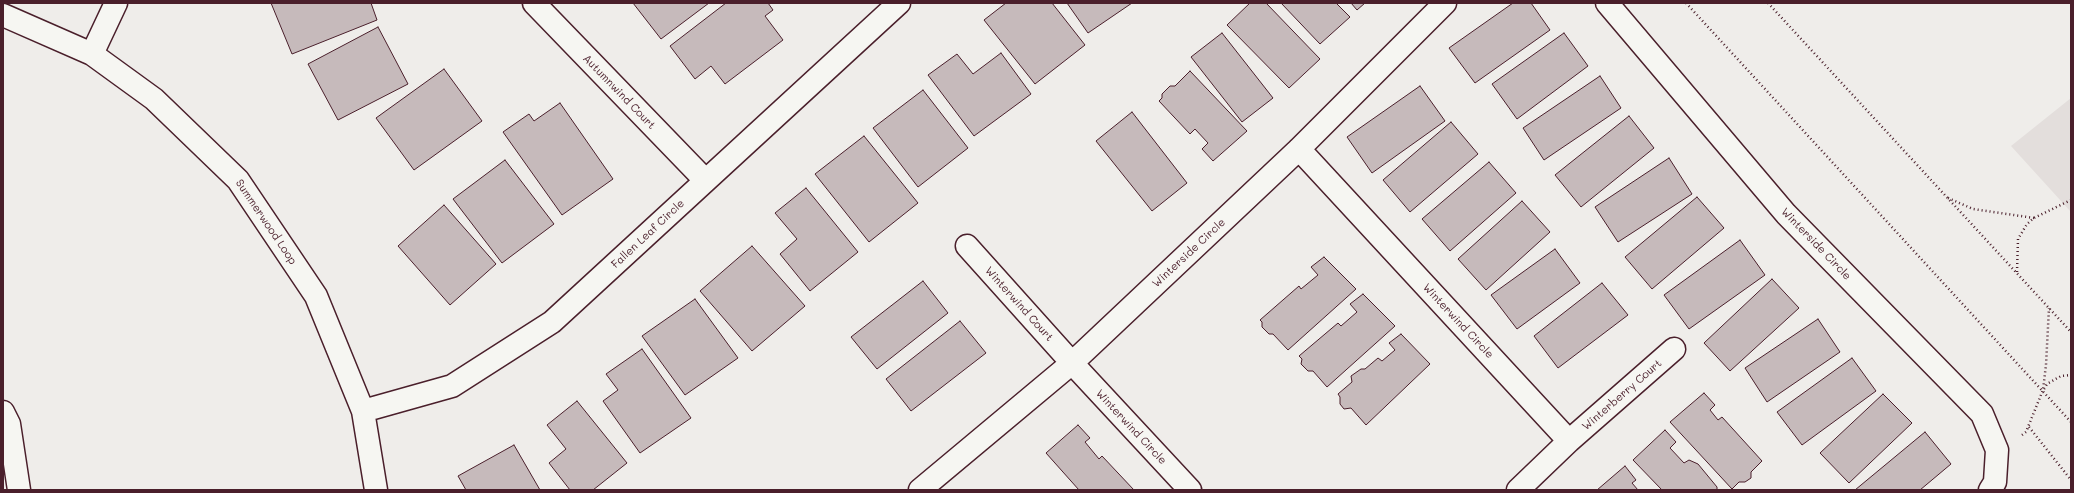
<!DOCTYPE html>
<html>
<head>
<meta charset="utf-8">
<style>
  body { margin:0 }
  #map { position:relative; width:2074px; height:493px; overflow:hidden; background:#efedea; font-family:Mali,sans-serif }
  canvas { display:block }
  .frame { position:absolute; inset:0; border:4px solid #4a1f2b; pointer-events:none }
</style>
</head>
<body>
<div id="map">
<canvas width="2074" height="493"></canvas>
<div class="frame"></div>
</div>
<script>
const ctx = document.querySelector('canvas').getContext('2d');
ctx.lineJoin = 'round';
function fillPath(path, color) { ctx.fillStyle = color; ctx.fill(path, 'evenodd'); }
const poly = rows => new Path2D(rows.map(r => 'M' + r).join(''));
function stroke(path, color, width, dash) { ctx.strokeStyle = color; ctx.lineWidth = width; ctx.lineCap = dash ? 'butt' : 'round'; ctx.setLineDash(dash || []); ctx.stroke(path); }
function drawText(font, color, halo, rows, align = 'center') {
  ctx.font = font + ' Mali,sans-serif'; ctx.lineWidth = 3; ctx.setLineDash([]); ctx.textBaseline = 'middle'; ctx.strokeStyle = halo; ctx.fillStyle = color; for (const [text, x, y, turn = 0] of rows) {
    ctx.save(); ctx.translate(x, y); ctx.rotate((+turn || 0) * Math.PI / 180); ctx.textAlign = isNaN(turn) ? turn : align; if (halo) ctx.strokeText(text, 0, 0); ctx.fillText(text, 0, 0); ctx.restore();
  }
}
const built = poly([
  [2071,98,2071,212,2011,146]
]);
const building = poly([
  [271,3,371,3,377,20,292,54,271,3],
  [633,3,709,3,661,39,633,3],
  [726,3,768,3,773,10,765,16,783,40,725,84,711,66,695,79,670,46,726,3],
  [1006,3,1052,3,1085,45,1035,84,984,20,1006,3],
  [1067,3,1132,3,1088,33,1067,3],
  [1250,3,1266,3,1320,59,1289,88,1227,25,1250,3],
  [1281,3,1336,3,1350,17,1320,44,1281,3],
  [1351,3,1365,3,1357,10,1351,3],
  [1513,3,1531,3,1550,30,1475,83,1449,48,1513,3],
  [378,27,408,84,338,120,308,64,378,27],
  [1222,33,1273,98,1242,122,1191,57,1222,33],
  [1564,33,1588,66,1517,119,1492,84,1564,33],
  [1001,53,1031,94,974,136,928,75,957,54,973,74,1001,53],
  [444,69,482,121,414,170,376,118,444,69],
  [1190,71,1247,131,1213,161,1202,149,1208,143,1195,129,1190,134,1159,101,1162,98,1162,94,1170,86,1175,86,1190,71],
  [1600,76,1621,108,1544,160,1523,128,1600,76],
  [1420,86,1445,121,1372,173,1347,137,1420,86],
  [923,90,968,148,918,187,873,128,923,90],
  [560,103,613,179,562,215,503,132,529,114,534,121,560,103],
  [1132,112,1187,183,1152,211,1096,141,1132,112],
  [1629,116,1654,148,1581,207,1555,175,1629,116],
  [1451,122,1478,154,1410,212,1383,180,1451,122],
  [864,136,918,203,869,242,815,174,864,136],
  [1669,158,1692,194,1618,242,1595,207,1669,158],
  [505,160,554,224,502,263,453,199,505,160],
  [1489,162,1516,193,1450,251,1422,219,1489,162],
  [806,188,858,252,810,291,780,254,797,239,775,213,806,188],
  [1697,197,1724,228,1652,289,1625,257,1697,197],
  [1522,201,1550,232,1486,290,1458,259,1522,201],
  [444,205,496,264,450,305,398,246,444,205],
  [1740,240,1765,275,1689,329,1664,295,1740,240],
  [752,246,805,306,752,351,700,291,752,246],
  [1555,249,1580,283,1517,329,1491,295,1555,249],
  [1324,257,1356,289,1288,350,1273,334,1269,334,1262,327,1262,322,1260,320,1299,286,1301,289,1318,275,1311,267,1324,257],
  [1772,279,1799,308,1730,371,1704,343,1772,279],
  [923,281,948,313,877,369,851,337,923,281],
  [1602,283,1628,315,1558,368,1534,336,1602,283],
  [1363,294,1395,326,1327,387,1313,371,1308,371,1301,364,1302,359,1299,356,1338,323,1341,326,1357,312,1350,304,1363,294],
  [695,299,738,358,685,395,642,336,695,299],
  [1818,319,1840,352,1767,402,1745,368,1818,319],
  [960,321,986,353,911,411,886,379,960,321],
  [1401,334,1430,364,1366,425,1351,408,1344,409,1340,404,1340,397,1338,394,1352,382,1351,376,1361,369,1365,369,1378,358,1382,361,1395,350,1389,343,1401,334],
  [642,349,691,418,640,453,603,401,618,390,606,374,642,349],
  [1852,358,1876,391,1802,445,1777,412,1852,358],
  [1704,393,1715,405,1710,410,1718,420,1722,417,1762,461,1751,472,1751,478,1745,482,1739,482,1732,489,1670,422,1704,393],
  [1883,394,1912,423,1849,483,1820,453,1883,394],
  [577,401,627,463,593,490,570,490,549,463,566,449,547,425,577,401],
  [1078,425,1090,438,1085,442,1099,459,1102,456,1134,490,1079,490,1046,453,1078,425],
  [1665,430,1676,442,1670,448,1684,463,1689,460,1698,464,1717,487,1717,490,1662,490,1633,460,1665,430],
  [1925,432,1951,464,1920,490,1855,490,1925,432],
  [514,445,540,490,466,490,458,476,514,445],
  [1625,466,1636,480,1632,483,1638,490,1597,490,1625,466]
]);
const path = poly([
  [1686,3,2071,422],
  [1768,3,2071,332],
  [1948,198,1973,209,2034,218],
  [2017,272,2018,239,2027,224,2034,218,2071,200],
  [2044,389,2047,384,2061,376,2071,375],
  [2029,427,2071,480],
  [2022,435,2026,432,2043,390,2046,365,2049,308]
]);
const minor = poly([
  [534,3,705,180],
  [1607,3,1786,214,1982,414,1997,450,1995,482,1990,490],
  [3,15,92,54,154,99,238,180,316,296,363,411,376,490],
  [92,54,116,3],
  [1299,149,1569,441],
  [967,246,1072,363,1190,490],
  [363,411,452,386,552,322,899,3],
  [3,412,9,424,19,490],
  [920,490,1072,363,1299,149,1445,3],
  [1518,490,1569,441,1674,349]
]);
const streetNames = [
  ["Autumnwind Court",619,92,46],
  ["Summerwood Loop",266,222,56],
  ["Fallen Leaf Circle",648,234,-43],
  ["Winterside Circle",1816,244,46],
  ["Winterside Circle",1189,253,-43],
  ["Winterwind Court",1019,304,48],
  ["Winterwind Circle",1458,321,47],
  ["Winterberry Court",1622,395,-41],
  ["Winterwind Circle",1131,427,47]
];
fillPath(built, '#e3dedc');
fillPath(building, '#c6babb');
stroke(building, '#4a1f2b', 1);
stroke(minor, '#4a1f2b', 25);
stroke(path, '#4a1f2b', 2.5, [1, 3]);
stroke(minor, '#f6f6f2', 22);
drawText('11px', '#4a1f2b', '#f6f6f2', streetNames);
</script>
</body>
</html>
